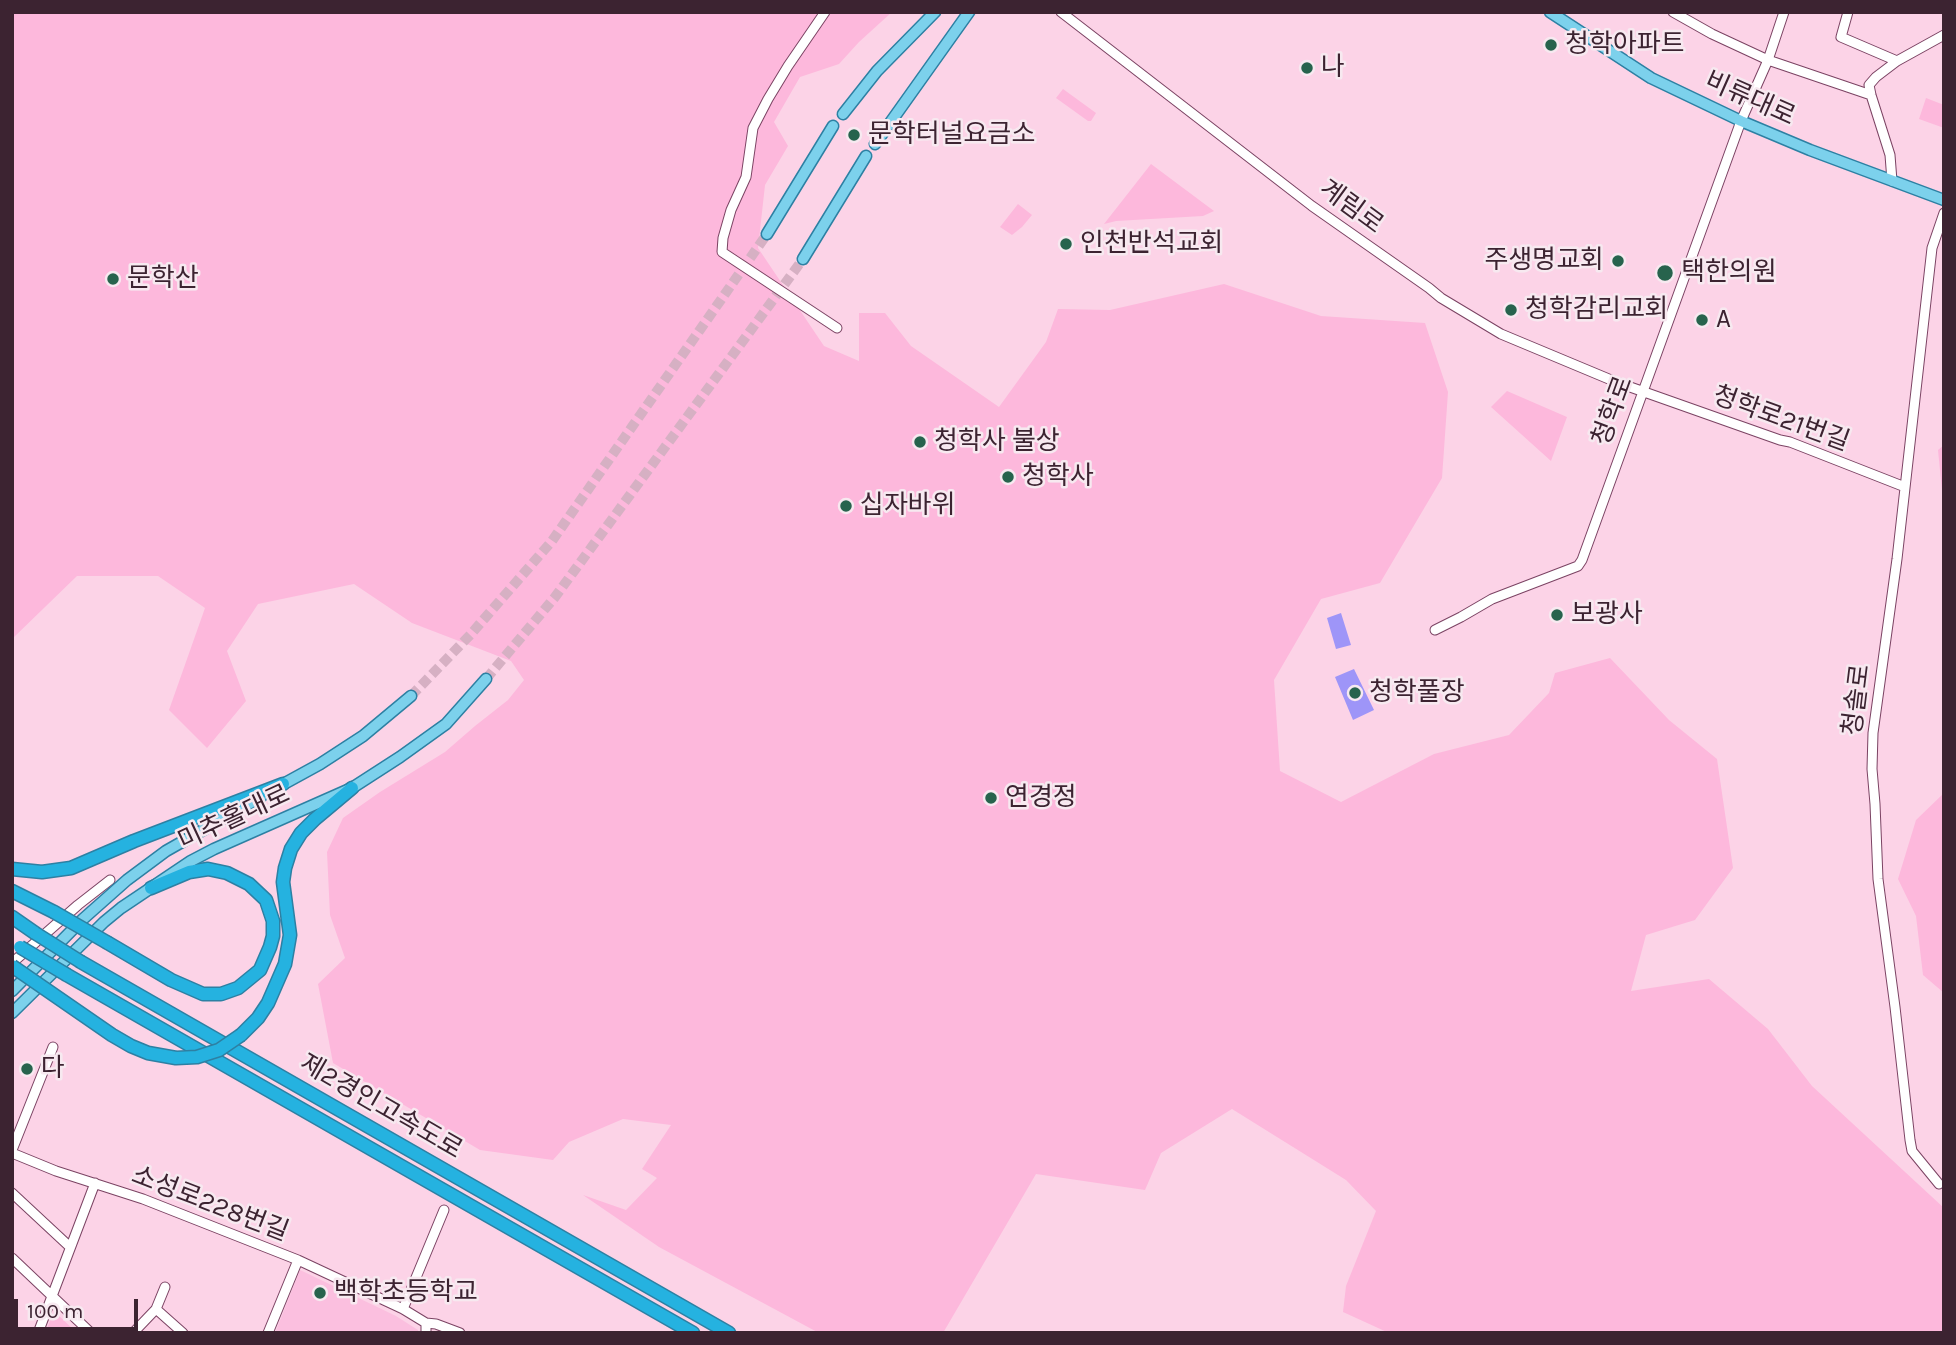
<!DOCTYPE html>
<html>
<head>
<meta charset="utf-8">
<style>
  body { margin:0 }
  #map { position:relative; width:1956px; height:1345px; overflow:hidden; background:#fcd3e7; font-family:Karla,sans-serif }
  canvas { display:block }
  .frame { position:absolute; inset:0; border:14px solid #3c2331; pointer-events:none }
  .scale { position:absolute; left:14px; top:1299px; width:124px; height:32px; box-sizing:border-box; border:4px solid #3c2331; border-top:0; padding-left:9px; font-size:21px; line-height:24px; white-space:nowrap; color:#3c2331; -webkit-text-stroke:5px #f7e9f0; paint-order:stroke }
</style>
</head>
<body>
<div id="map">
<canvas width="1956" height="1345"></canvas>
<div class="frame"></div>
<div class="scale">100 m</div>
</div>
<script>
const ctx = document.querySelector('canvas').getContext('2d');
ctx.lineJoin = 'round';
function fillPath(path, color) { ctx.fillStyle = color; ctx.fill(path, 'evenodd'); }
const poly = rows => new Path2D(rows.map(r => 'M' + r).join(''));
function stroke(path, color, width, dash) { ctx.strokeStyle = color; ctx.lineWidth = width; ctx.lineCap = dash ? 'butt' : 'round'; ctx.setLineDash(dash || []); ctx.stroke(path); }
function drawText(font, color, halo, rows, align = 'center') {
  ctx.font = font + ' Karla,"Noto Sans KR",sans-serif'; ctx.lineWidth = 5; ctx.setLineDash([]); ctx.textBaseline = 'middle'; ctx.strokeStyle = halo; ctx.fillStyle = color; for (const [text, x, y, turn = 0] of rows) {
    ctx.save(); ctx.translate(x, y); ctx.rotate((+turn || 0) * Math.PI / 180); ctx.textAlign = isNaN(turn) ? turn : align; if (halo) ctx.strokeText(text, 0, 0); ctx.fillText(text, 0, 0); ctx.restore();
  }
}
const built = poly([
  [300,1270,396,1316,418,1330,418,1333,275,1333]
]);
const green = poly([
  [12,12,892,12,859,42,839,64,800,77,774,122,788,146,765,185,758,248,824,346,859,361,859,313,885,313,911,346,999,407,1046,342,1058,309,1110,310,1224,284,1321,316,1425,323,1448,392,1442,478,1380,583,1321,599,1274,680,1280,771,1341,802,1434,754,1509,735,1549,693,1555,673,1610,658,1669,720,1717,759,1733,868,1695,920,1646,935,1631,991,1709,979,1768,1029,1812,1086,1944,1208,1944,1333,1389,1333,1343,1312,1346,1286,1376,1211,1346,1180,1232,1109,1161,1153,1145,1190,1036,1174,943,1333,819,1333,659,1247,583,1195,626,1210,657,1178,642,1169,671,1125,623,1119,569,1142,553,1160,480,1150,333,1063,318,984,345,958,330,915,327,852,343,818,380,792,445,752,475,726,508,700,524,680,511,661,412,623,354,584,258,604,227,651,246,701,207,748,169,710,205,608,158,576,77,576,12,639],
  [1063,89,1096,113,1091,121,1088,121,1056,98],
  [1926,98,1944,105,1944,128,1919,119],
  [1151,164,1214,211,1203,216,1116,221,1104,224],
  [1018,204,1032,215,1022,227,1012,235,1000,227],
  [1507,391,1567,417,1551,461,1491,407],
  [1944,445,1944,511,1938,450],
  [1944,793,1944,993,1923,975,1916,916,1898,879,1916,820],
  [54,1311,77,1333,45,1333]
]);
const water = poly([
  [1341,613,1351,645,1336,649,1327,618],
  [1354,669,1374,710,1353,720,1335,677]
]);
const majorTunnel = poly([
  [486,679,555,597,803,259],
  [411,696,471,634,552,541,767,234]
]);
const minor = poly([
  [825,12,788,66,768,99,753,128,746,177,731,210,723,238,722,252,837,328],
  [1061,12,1312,206,1429,288,1441,298,1501,334,1616,382,1780,440,1790,442,1905,487],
  [1673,12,1712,34,1768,60,1871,95],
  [1848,12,1841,37,1897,61],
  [1892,181,1890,155,1871,95,1869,85,1876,77,1897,61,1944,35],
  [1435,630,1461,617,1492,599,1578,566,1582,560,1741,121,1768,60,1784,12],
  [12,963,78,905,110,880],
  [12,1150,53,1047],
  [12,1153,56,1171,143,1199,298,1260,403,1309,426,1323,426,1333],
  [1939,1184,1912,1151,1910,1140,1895,1007,1878,879,1875,804,1872,769,1873,733,1897,559,1932,248,1944,213],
  [12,1193,70,1247],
  [12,1258,91,1333],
  [156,1309,183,1333],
  [403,1309,444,1210],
  [426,1323,436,1324,460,1333],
  [38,1333,95,1183],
  [133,1333,156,1309,165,1287],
  [268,1333,298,1260]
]);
const major = poly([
  [1550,12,1651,78,1741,121,1810,150,1944,200],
  [843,114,877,71,935,12],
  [875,144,969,12],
  [767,234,833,126],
  [803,259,866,156],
  [278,787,320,764,363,736,411,696],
  [12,991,83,919,127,880,166,851,261,797],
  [12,1013,104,922,121,908,191,861,214,849,352,788,400,757,446,724,486,679]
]);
const highway = poly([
  [12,869,42,872,71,868,134,841,283,784],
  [12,891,54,912],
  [12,917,35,933],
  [108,943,171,980,203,994,221,994,238,988,260,970,270,947,273,936,273,921,266,900,249,884,227,873,208,869,189,872,151,888],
  [81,962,729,1333],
  [67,975,693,1333],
  [241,1035,258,1018,268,1003,285,964,290,935,283,882,285,868,291,849,301,833,315,819,352,788]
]);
const highwayBridge = poly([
  [54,912,108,943],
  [35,933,81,962],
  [20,947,67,975],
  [12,966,112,1035,131,1046,148,1053,176,1058,197,1057,219,1050,241,1035]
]);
const markers = [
  [1551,45,7,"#27634d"],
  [1307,68,7,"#27634d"],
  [854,135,7,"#27634d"],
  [1066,244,7,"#27634d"],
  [1618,261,7,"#27634d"],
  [1665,273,9,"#27634d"],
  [113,279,7,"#27634d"],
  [1511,310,7,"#27634d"],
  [1702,320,7,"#27634d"],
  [920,442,7,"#27634d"],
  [1008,477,7,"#27634d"],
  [846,506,7,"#27634d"],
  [1557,615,7,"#27634d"],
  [1355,693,7,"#27634d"],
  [991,798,7,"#27634d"],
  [27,1069,7,"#27634d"],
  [320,1293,7,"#27634d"]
];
const poiNames = [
  ["청학아파트",1565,45],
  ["나",1321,68],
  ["문학터널요금소",868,135],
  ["인천반석교회",1080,244],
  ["주생명교회",1604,261,"right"],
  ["택한의원",1681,273],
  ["문학산",127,279],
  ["청학감리교회",1525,310],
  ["A",1716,320],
  ["청학사 불상",934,442],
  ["청학사",1022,477],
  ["십자바위",860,506],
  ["보광사",1571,615],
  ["청학풀장",1369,693],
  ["연경정",1005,798],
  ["다",41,1069],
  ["백학초등학교",334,1293]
];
const streetNames = [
  ["비류대로",1750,99,24],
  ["계림로",1351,207,36],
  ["청학로",1613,411,-70],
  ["청학로21번길",1781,419,20],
  ["청솔로",1857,700,-83],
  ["미추홀대로",234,818,-25],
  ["제2경인고속도로",381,1107,30],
  ["소성로228번길",210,1204,21]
];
fillPath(built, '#fbbfdf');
fillPath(green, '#fdb8dc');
fillPath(water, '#9e95f8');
stroke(majorTunnel, '#d6b0c3', 10, [10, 5]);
stroke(minor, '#7b4363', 11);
stroke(major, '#2d80a3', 13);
stroke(highway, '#2d80a3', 15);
stroke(minor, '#fff', 9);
stroke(major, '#7cd1ec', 10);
stroke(highway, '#25b2e0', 12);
stroke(highwayBridge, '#2d80a3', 15, []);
stroke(highwayBridge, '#25b2e0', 12);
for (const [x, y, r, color] of markers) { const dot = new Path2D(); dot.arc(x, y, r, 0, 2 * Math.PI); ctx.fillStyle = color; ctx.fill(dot); stroke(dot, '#f7e9f0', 2.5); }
drawText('26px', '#3c2331', '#f7e9f0', poiNames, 'left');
drawText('26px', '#3c2331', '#f7e9f0', streetNames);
</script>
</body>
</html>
